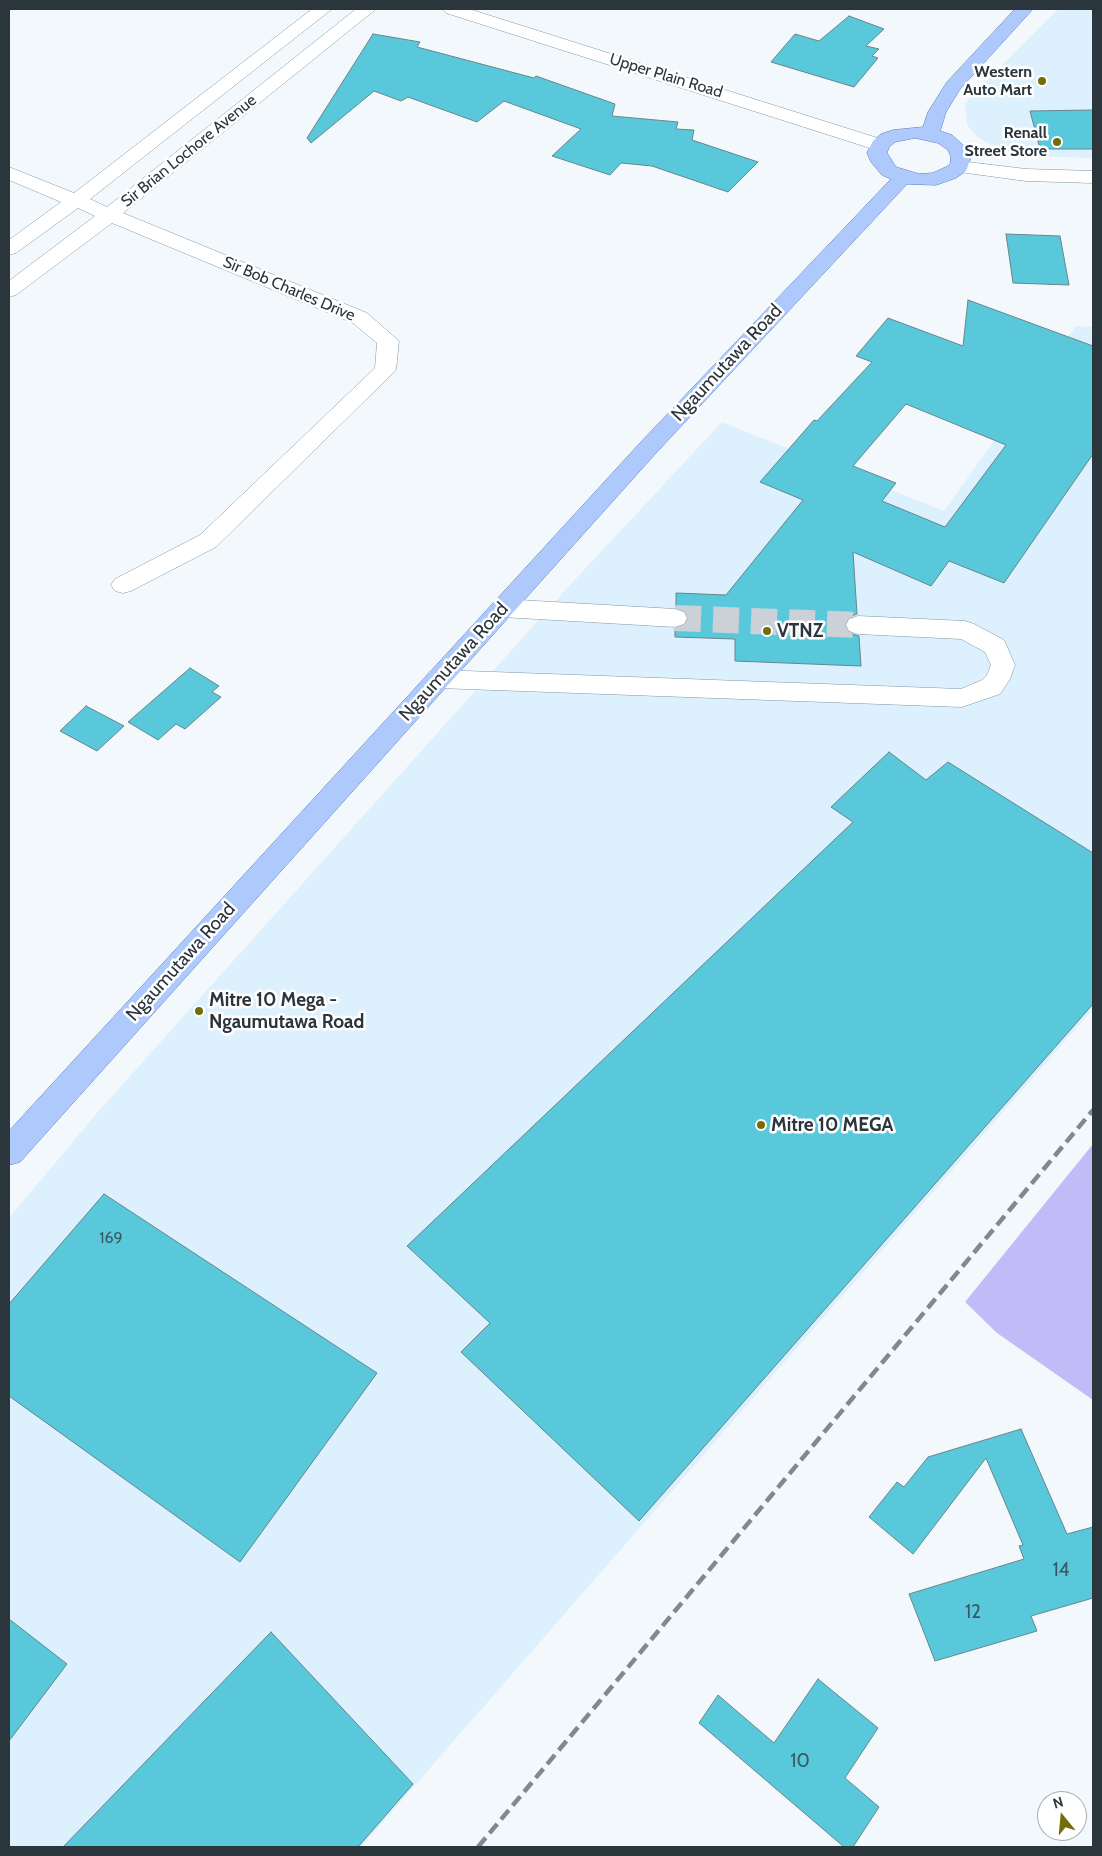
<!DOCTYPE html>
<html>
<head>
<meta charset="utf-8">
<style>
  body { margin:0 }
  #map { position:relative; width:1102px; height:1856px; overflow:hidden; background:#f3f8fc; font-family:Cabin,sans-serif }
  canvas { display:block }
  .frame { position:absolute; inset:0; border:10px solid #2b353c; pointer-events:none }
  .north { position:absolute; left:1037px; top:1791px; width:50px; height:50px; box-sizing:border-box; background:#fff; border:1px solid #aaaeb1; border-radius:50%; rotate:343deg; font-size:14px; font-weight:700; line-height:20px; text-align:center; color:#2b353c }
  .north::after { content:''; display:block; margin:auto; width:18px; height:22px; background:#726d0b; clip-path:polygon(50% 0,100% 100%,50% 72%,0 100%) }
</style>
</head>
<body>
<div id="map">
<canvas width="1102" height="1856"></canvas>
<div class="frame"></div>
<div class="north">N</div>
</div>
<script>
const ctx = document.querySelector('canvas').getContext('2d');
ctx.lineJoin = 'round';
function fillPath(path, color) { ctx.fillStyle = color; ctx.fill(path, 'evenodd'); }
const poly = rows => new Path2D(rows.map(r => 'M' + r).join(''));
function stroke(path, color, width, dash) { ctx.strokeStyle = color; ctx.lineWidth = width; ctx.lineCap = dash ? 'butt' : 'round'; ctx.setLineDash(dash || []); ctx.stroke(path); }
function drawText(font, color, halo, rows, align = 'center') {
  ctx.font = font + ' Cabin,sans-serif'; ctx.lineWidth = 5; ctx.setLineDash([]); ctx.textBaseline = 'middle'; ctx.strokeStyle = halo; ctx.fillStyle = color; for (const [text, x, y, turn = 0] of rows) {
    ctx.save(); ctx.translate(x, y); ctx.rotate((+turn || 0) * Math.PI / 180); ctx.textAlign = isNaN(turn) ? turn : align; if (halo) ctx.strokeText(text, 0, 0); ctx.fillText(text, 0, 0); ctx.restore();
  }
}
const built = poly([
  [1058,9,1093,9,1093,158,1026,156,1001,150,977,137,967,125,965,103],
  [1076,326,1093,327,1093,1009,361,1847,9,1847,9,1218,97,1113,570,585,722,422,944,511]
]);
const green = poly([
  [1093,1144,1093,1400,997,1333,965,1302]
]);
const building = poly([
  [849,16,884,29,866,46,879,49,872,56,878,58,854,87,771,62,795,34,819,41,849,16],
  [373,34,420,42,417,47,534,78,536,76,615,104,612,116,678,122,676,129,694,130,692,140,758,162,728,192,652,166,621,163,610,175,552,156,581,129,504,101,477,122,408,97,401,101,374,91,311,143,307,138,373,34],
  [1093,110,1093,149,1040,149,1030,111,1093,110],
  [1006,234,1060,236,1069,285,1013,283,1006,234],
  [968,300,1093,346,1093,454,1004,583,949,561,931,586,853,552,857,614,847,618,844,626,848,633,859,636,861,666,735,661,735,639,675,637,675,629,685,626,689,619,686,611,676,607,676,593,726,595,803,500,760,482,814,420,817,421,872,362,856,356,888,318,963,346,968,300],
  [906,404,1006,445,945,527,882,501,896,483,853,466,906,404],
  [190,668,219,686,212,692,221,697,185,729,176,724,158,740,128,722,190,668],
  [86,706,124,726,97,751,60,731,86,706],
  [889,752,926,780,948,762,1093,853,1093,1004,639,1521,461,1352,490,1323,407,1246,853,822,831,807,889,752],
  [104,1194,377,1373,240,1562,9,1396,9,1304,104,1194],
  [1021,1429,1067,1534,1093,1527,1093,1598,1031,1616,1037,1631,935,1661,909,1594,1024,1559,1019,1546,1023,1545,986,1458,913,1554,869,1517,897,1482,904,1487,928,1457,1021,1429],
  [9,1619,67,1664,9,1741,9,1619],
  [271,1632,413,1784,358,1847,63,1847,271,1632],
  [818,1679,878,1728,845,1778,879,1807,853,1847,844,1847,699,1723,718,1695,774,1743,818,1679]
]);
const minorTunnel = poly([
  [675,618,858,625]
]);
const minor = poly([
  [312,9,332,9,90,199,107,207,356,9,376,9,123,213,367,313,399,341,396,370,216,547,131,591,123,593,115,591,111,585,115,579,200,535,375,368,377,343,353,323,112,223,16,295,9,297,9,281,95,216,78,208,16,253,9,255,9,240,61,202,9,180,9,167,74,193,312,9],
  [443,9,469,9,887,141,889,145,887,149,873,149,446,13,443,9],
  [959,161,1026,169,1093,171,1093,183,1026,181,952,171,949,167,952,163,959,161],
  [502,599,675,609,684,612,687,618,684,624,675,627,502,617,494,614,490,608,494,602,502,599],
  [858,616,965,621,974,624,1004,640,1015,665,1010,679,1000,694,962,707,438,688,429,686,426,679,429,672,438,670,961,689,982,680,987,675,991,665,985,652,961,639,858,634,849,631,846,625,849,619,858,616]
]);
const major = poly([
  [1015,9,1033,9,960,89,946,112,940,131,952,135,965,147,971,157,966,171,956,178,936,185,907,184,656,453,20,1162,9,1165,9,1131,640,443,891,179,882,175,871,162,867,153,873,141,881,134,893,130,923,127,928,112,947,82,1015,9],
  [915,138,938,143,948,150,951,157,950,165,933,173,919,174,896,167,887,153,889,147,895,142,915,138]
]);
const rail = poly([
  [478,1847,1093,1110]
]);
const markers = [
  [1042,81,5,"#726d0b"],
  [1057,142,5,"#726d0b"],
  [767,631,5,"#726d0b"],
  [199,1011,5,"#726d0b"],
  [761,1125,5,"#726d0b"]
];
const farPoinames = [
  ["Western",1032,72],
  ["Auto Mart",1032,90],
  ["Renall",1047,133],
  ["Street Store",1047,151]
];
const farStreetnames = [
  ["Upper Plain Road",666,76,17],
  ["Sir Brian Lochore Avenue",189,151,-39],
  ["Sir Bob Charles Drive",289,289,23]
];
const numberNames = [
  ["169",111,1238]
];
const streetNames = [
  ["Ngaumutawa Road",727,363,-47],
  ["Ngaumutawa Road",454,662,-48],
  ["Ngaumutawa Road",181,962,-48]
];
const poiNames = [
  ["VTNZ",777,631],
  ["Mitre 10 Mega -",209,1000],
  ["Ngaumutawa Road",209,1022],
  ["Mitre 10 MEGA",771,1125]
];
const nearNumbernames = [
  ["14",1061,1570],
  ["12",973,1612],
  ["10",800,1761]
];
fillPath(built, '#dcf0fd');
fillPath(green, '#c1bcf7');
fillPath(building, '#5ac8db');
stroke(building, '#66868b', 1);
stroke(minorTunnel, '#cbd1d6', 26, [26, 12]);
stroke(minor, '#7f98a8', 1);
stroke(major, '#5d7eb6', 1);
fillPath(minor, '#fff');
fillPath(major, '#aec9fb');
stroke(rail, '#81898f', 4.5, [12, 6]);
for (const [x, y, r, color] of markers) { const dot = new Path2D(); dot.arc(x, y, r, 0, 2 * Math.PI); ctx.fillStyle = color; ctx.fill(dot); stroke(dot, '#fff', 2); }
drawText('bold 16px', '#2b353c', '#fff', farPoinames, 'right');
drawText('16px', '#2b353c', '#fff', farStreetnames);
drawText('16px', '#375a64', null, numberNames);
drawText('19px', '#2b353c', '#fff', streetNames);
drawText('bold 19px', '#2b353c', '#fff', poiNames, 'left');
drawText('19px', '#375a64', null, nearNumbernames);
</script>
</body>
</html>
